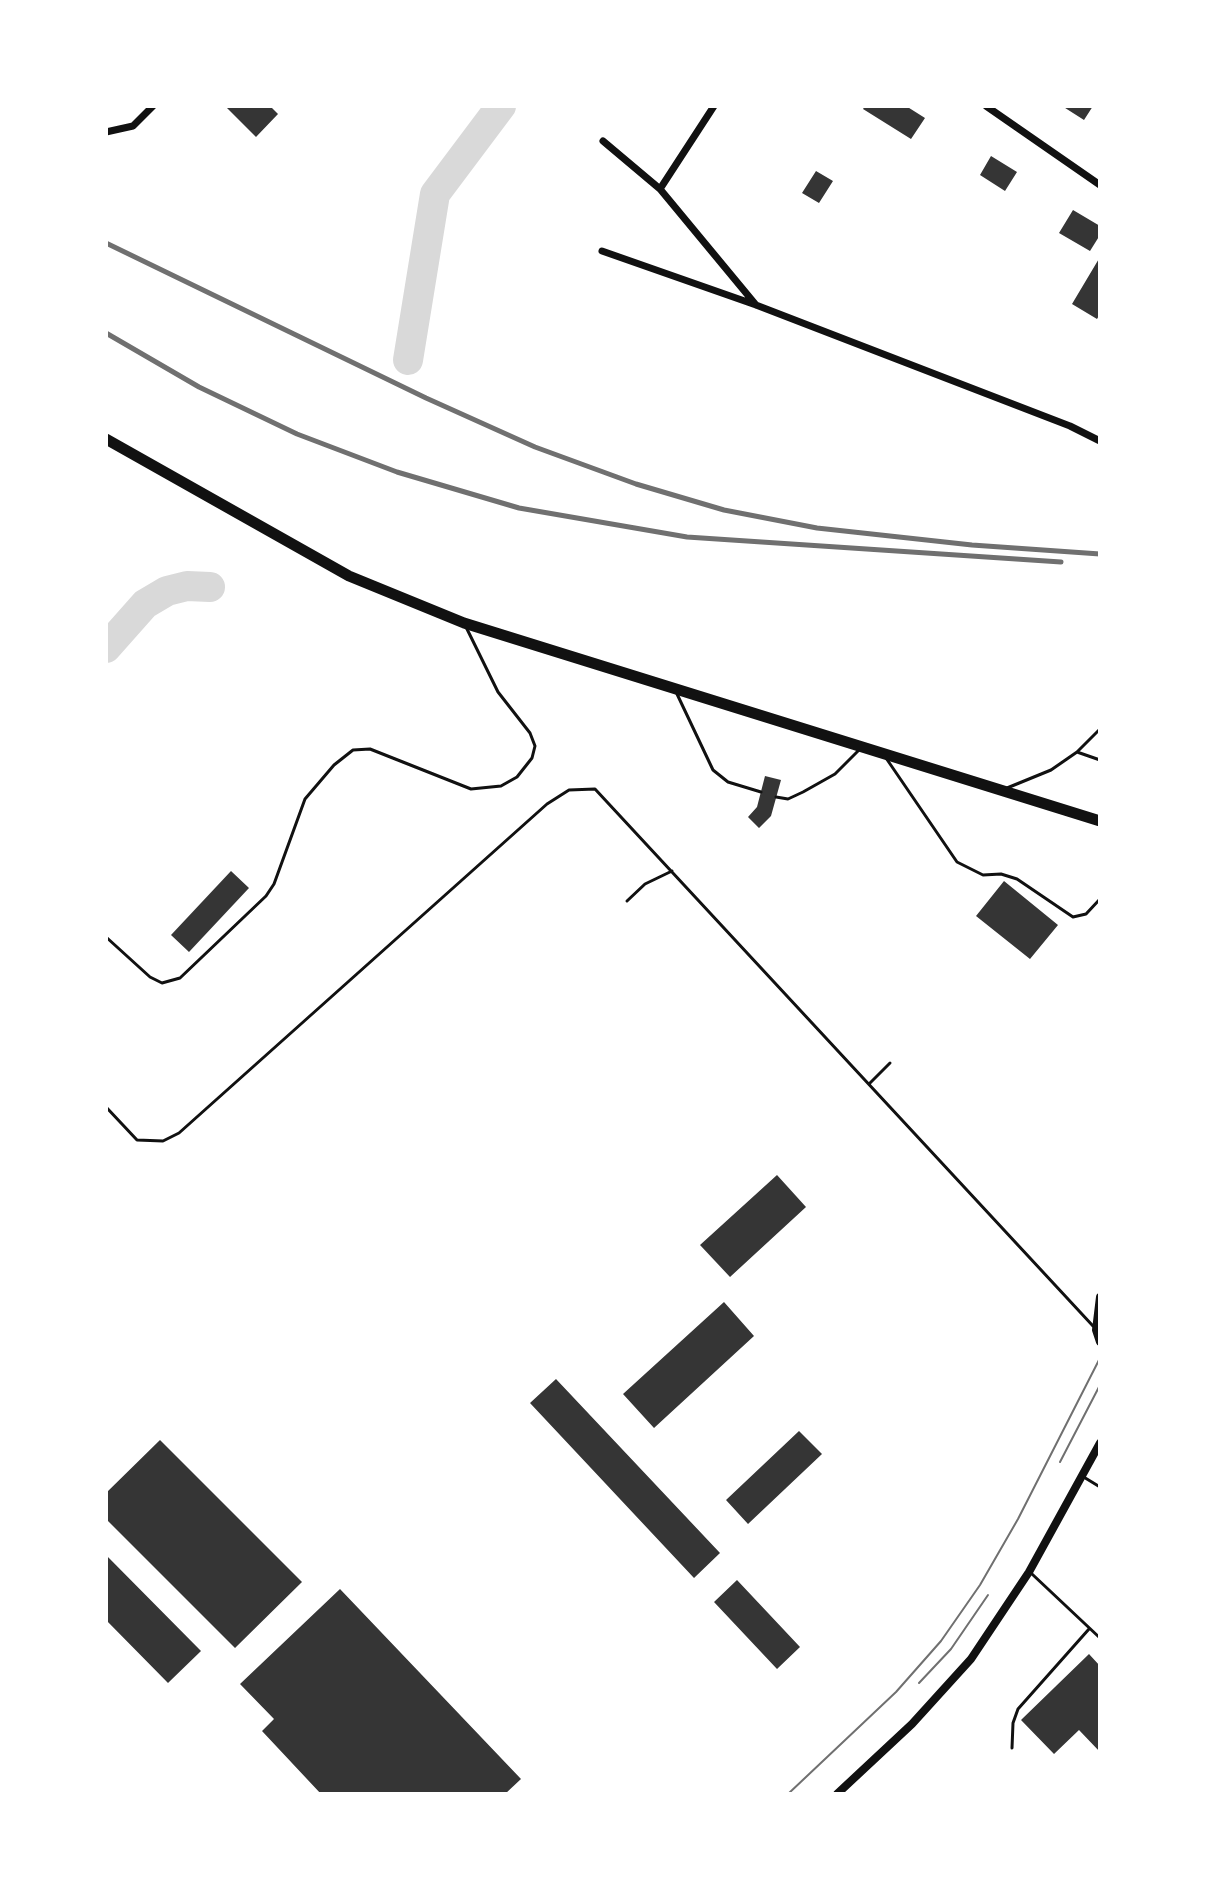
<!DOCTYPE html>
<html>
<head>
<meta charset="utf-8">
<style>
  body { margin:0 }
  #map { position:relative; width:1206px; height:1900px; overflow:hidden; background:#fff; font-family:Merriweather,serif }
  canvas { display:block }
  .frame { position:absolute; inset:0; border:108px solid #fff; pointer-events:none }
</style>
</head>
<body>
<div id="map">
<canvas width="1206" height="1900"></canvas>
<div class="frame"></div>
</div>
<script>
const ctx = document.querySelector('canvas').getContext('2d');
ctx.lineJoin = 'round';
const poly = rows => new Path2D(rows.map(r => 'M' + r).join(''));
function stroke(path, color, width, dash) { ctx.strokeStyle = color; ctx.lineWidth = width; ctx.lineCap = dash ? 'butt' : 'round'; ctx.setLineDash(dash || []); ctx.stroke(path); }
function fillPath(path, color) { ctx.fillStyle = color; ctx.fill(path, 'evenodd'); }
const river = poly([
  [408,360,435,194,501,106],
  [106,648,145,604,167,591,187,586,210,587]
]);
const building = poly([
  [225,106,270,106,278,114,256,137],
  [865,106,906,106,925,118,911,139,863,109],
  [1062,106,1093,106,1084,120],
  [991,156,1017,172,1005,191,980,175],
  [816,171,833,181,819,203,802,193],
  [1073,210,1100,226,1100,235,1090,251,1059,233],
  [1100,257,1100,314,1097,319,1072,304],
  [765,776,781,780,771,816,759,828,748,817,757,807],
  [231,871,249,888,189,952,171,935],
  [1004,881,1058,925,1030,959,976,916],
  [777,1175,806,1207,730,1277,700,1245],
  [724,1302,754,1336,654,1428,623,1394],
  [556,1379,720,1553,694,1578,530,1403],
  [799,1431,822,1454,748,1524,726,1500],
  [160,1440,302,1582,235,1648,106,1519,106,1493],
  [106,1555,201,1651,168,1683,106,1620],
  [737,1580,800,1647,777,1669,714,1602],
  [340,1589,521,1779,505,1794,321,1794,262,1731,274,1719,240,1684],
  [1089,1654,1100,1666,1100,1752,1079,1730,1054,1754,1021,1720]
]);
const service = poly([
  [677,694,713,770,728,782,761,792],
  [1077,752,1100,729],
  [886,758,957,862,983,875,1001,874,1017,879,1073,917,1086,914,1100,899],
  [1007,788,1051,770,1077,752,1100,760],
  [776,797,788,799,803,792,835,774,859,750],
  [627,901,645,884,672,871],
  [106,937,150,977,162,983,180,978,266,896,274,884,305,799,334,765,353,750,370,749,471,789,501,786,517,777,532,758,535,746,530,733,498,692,466,627],
  [869,1084,890,1063],
  [106,1107,137,1140,163,1141,179,1133,547,804,569,790,595,789,1093,1326],
  [1082,1476,1100,1487],
  [1032,1574,1100,1638],
  [1012,1748,1013,1723,1018,1709,1089,1629]
]);
const minor = poly([
  [714,106,660,189,756,305],
  [986,106,1100,185],
  [106,132,133,126,153,106],
  [603,141,660,189],
  [602,251,756,305,1070,426,1100,441]
]);
const tertiary = poly([
  [1100,1297,1096,1330,1100,1342],
  [837,1794,912,1724,971,1659,1029,1572,1100,1443]
]);
const primary = poly([
  [106,439,349,576,464,623,1100,821]
]);
const tram = poly([
  [1060,1462,1100,1385],
  [919,1683,951,1649,988,1595],
  [788,1794,896,1692,941,1641,980,1585,1018,1519,1100,1358]
]);
const rail = poly([
  [106,243,426,398,535,447,636,484,724,510,817,528,972,545,1100,554],
  [106,333,199,387,297,434,397,472,519,508,687,537,1061,562]
]);
stroke(river, '#d9d9d9', 30);
fillPath(building, '#353535');
stroke(service, '#111', 3);
stroke(minor, '#111', 7);
stroke(tertiary, '#111', 8);
stroke(primary, '#111', 11);
stroke(tram, '#707070', 2);
stroke(rail, '#707070', 5);
</script>
</body>
</html>
